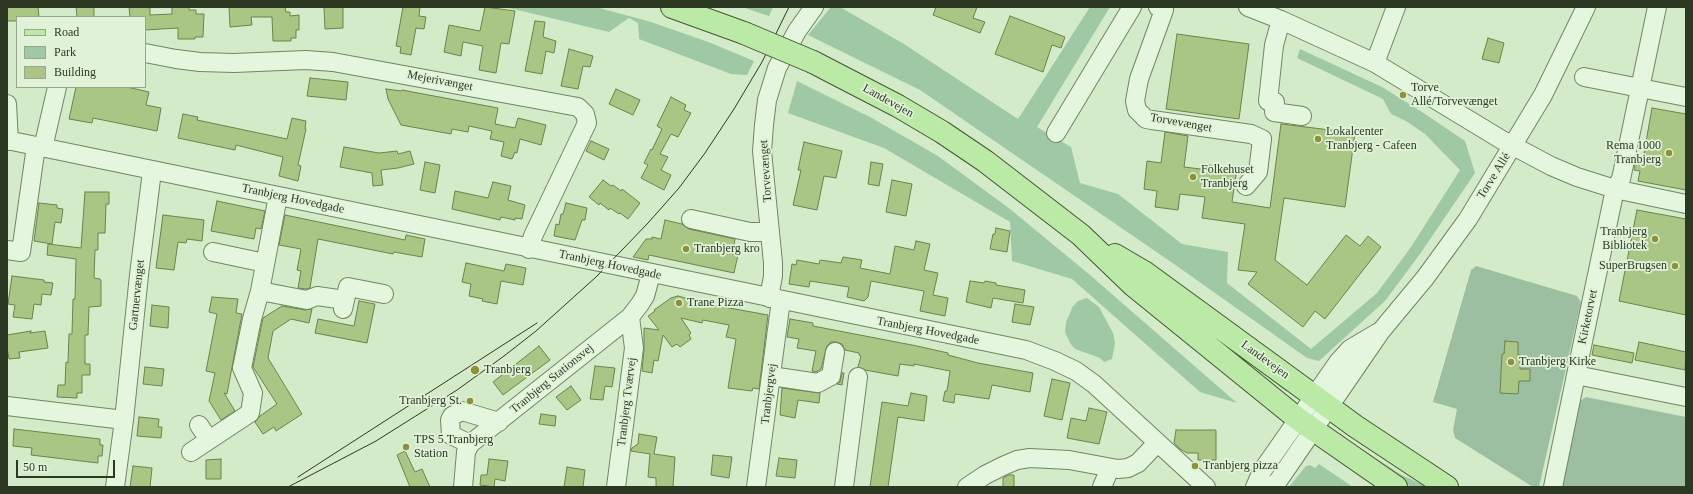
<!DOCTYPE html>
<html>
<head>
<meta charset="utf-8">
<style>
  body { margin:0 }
  #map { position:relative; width:1693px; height:494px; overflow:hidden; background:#d4ebca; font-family:Georgia,serif }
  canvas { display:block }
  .frame { position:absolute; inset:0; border:8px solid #2d3822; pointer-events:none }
  .legend { position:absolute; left:16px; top:16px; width:130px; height:72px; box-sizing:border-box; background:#e0f3d9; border:1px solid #98a890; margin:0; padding:5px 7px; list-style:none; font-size:12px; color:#2d3822 }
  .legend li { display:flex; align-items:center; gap:8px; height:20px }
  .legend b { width:20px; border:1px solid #98a890 }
  .scale { position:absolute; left:16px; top:460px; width:99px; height:18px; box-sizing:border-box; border:2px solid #2d3822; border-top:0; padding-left:5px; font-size:12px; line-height:14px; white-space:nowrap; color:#2d3822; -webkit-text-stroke:3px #e0f3d9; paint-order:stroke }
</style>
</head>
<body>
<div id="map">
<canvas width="1693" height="494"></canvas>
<div class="frame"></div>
<ul class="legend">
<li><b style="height:5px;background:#bbeaa6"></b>Road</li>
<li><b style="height:11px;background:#9fc9a4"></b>Park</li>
<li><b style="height:11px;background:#aac684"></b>Building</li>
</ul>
<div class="scale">50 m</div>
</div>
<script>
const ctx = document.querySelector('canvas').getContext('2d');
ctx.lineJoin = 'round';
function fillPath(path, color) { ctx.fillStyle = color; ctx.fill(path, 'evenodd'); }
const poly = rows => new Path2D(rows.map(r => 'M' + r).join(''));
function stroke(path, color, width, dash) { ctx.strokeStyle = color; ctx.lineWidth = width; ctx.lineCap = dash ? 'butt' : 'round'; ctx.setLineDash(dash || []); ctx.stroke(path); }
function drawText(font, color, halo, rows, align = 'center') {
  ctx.font = font + ' Georgia,serif'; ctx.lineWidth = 3.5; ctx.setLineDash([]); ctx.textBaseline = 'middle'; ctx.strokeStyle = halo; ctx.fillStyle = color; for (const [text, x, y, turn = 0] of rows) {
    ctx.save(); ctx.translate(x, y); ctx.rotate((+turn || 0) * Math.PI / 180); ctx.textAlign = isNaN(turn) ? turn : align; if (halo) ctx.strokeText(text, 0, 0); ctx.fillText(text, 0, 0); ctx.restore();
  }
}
const green = poly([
  [505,7,596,7,651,22,711,43,754,61,747,75,731,74,639,39,638,23,629,18,609,32],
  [742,7,773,7,769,16],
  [831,7,840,7,904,44,1018,119,1090,7,1110,7,1037,127,1071,147,1080,183,1118,194,1182,244,1228,252,1227,283,1311,349,1377,293,1411,247,1460,170,1425,134,1406,121,1391,114,1383,99,1297,58,1300,49,1382,87,1422,112,1465,141,1475,173,1420,254,1385,301,1319,361,1307,358,1174,264,920,90,808,35],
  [797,81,870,117,938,156,1010,209,1090,275,1237,403,1200,392,1072,279,1012,261,1010,222,884,148,788,113],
  [1139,279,1289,389,1287,392],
  [1087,298,1099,307,1113,333,1115,343,1112,359,1104,362,1100,358,1075,349,1070,343,1065,332,1066,322,1073,306,1078,301],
  [1338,434,1400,474,1427,487,1411,487,1375,463],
  [1319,464,1353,487,1289,487,1306,466,1310,465,1315,468]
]);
const cemetery = poly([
  [1476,266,1577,296,1581,302,1539,487,1533,487,1455,438,1453,430,1457,409,1433,402,1471,270],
  [1586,397,1686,417,1686,487,1561,487,1575,404]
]);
const building = poly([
  [7,7,38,7,39,17,17,17,17,21,7,21,7,7],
  [76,7,94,7,94,17,77,17,76,7],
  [129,7,150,7,150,15,172,14,172,7,189,7,189,10,196,10,196,14,204,14,203,37,195,37,195,39,178,39,178,28,145,30,145,17,130,17,129,7],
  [229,7,285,7,286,12,290,12,290,16,299,15,299,30,296,30,296,38,291,38,291,41,273,41,272,17,251,17,252,25,230,27,229,7],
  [324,7,343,7,343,28,325,29,324,7],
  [403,7,420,7,419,16,426,17,424,29,416,28,411,55,400,53,401,47,396,46,403,7],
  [485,7,515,11,509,44,501,43,496,73,479,70,483,46,463,42,461,56,444,52,449,25,480,31,485,7],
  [936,7,977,7,973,18,985,22,980,33,933,15,936,7],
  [1010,16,1065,37,1061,48,1052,45,1043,72,995,54,1010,16],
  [535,21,545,22,543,37,556,41,554,53,546,51,542,74,525,71,535,21],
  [1177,34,1249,44,1239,119,1166,109,1177,34],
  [1488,38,1504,43,1499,63,1482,59,1488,38],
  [569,49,593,56,590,67,583,66,578,89,561,86,569,49],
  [310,78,348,82,346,100,307,96,310,78],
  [76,87,127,87,149,92,146,105,161,108,157,131,93,118,92,123,69,119,76,87],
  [386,89,401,91,402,90,498,108,495,124,515,128,518,118,546,125,541,145,520,139,517,153,515,152,512,159,501,156,504,142,490,139,492,131,469,126,468,132,452,129,451,134,401,125,388,99,386,89],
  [616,89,640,100,633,115,609,104,616,89],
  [671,97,686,105,684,110,691,113,678,137,671,134,660,154,668,157,661,170,671,175,664,190,641,178,648,165,644,163,651,149,652,150,662,129,657,126,671,97],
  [1652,108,1686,114,1686,190,1638,181,1640,171,1634,170,1636,158,1643,159,1652,108],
  [183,114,198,117,197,120,287,139,292,118,306,121,305,129,306,129,298,165,301,166,298,181,279,176,283,157,236,145,235,150,178,138,183,114],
  [1281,124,1355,133,1345,207,1284,198,1275,260,1307,285,1346,235,1360,246,1368,236,1381,247,1325,319,1315,311,1303,327,1248,284,1257,272,1238,270,1245,224,1202,218,1205,197,1180,194,1178,210,1155,207,1157,191,1144,189,1147,161,1161,163,1165,132,1188,136,1184,167,1209,170,1209,165,1237,169,1232,202,1270,208,1281,124],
  [591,141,609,149,604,160,586,151,591,141],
  [804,142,842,151,836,178,824,176,817,210,793,205,801,170,798,170,804,142],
  [344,147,379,153,397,151,398,154,410,151,414,164,398,168,381,170,383,185,373,186,372,173,340,167,344,147],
  [425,162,440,165,435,193,420,190,425,162],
  [871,162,883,164,879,186,868,184,871,162],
  [603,180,611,186,613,185,621,191,622,189,640,203,628,219,620,213,619,214,610,208,609,210,600,203,599,205,589,197,603,180],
  [892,180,912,184,906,216,886,212,892,180],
  [493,182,511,186,508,200,525,205,522,219,515,218,515,220,501,217,500,220,452,209,455,191,488,198,493,182],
  [85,192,109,192,109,204,106,204,105,233,98,233,98,250,95,250,94,278,100,279,100,280,101,280,101,306,89,307,88,335,85,335,85,364,90,364,90,375,82,375,82,393,77,393,77,398,57,397,58,385,65,385,66,362,68,363,69,334,72,334,73,299,75,299,76,259,47,255,48,244,81,248,85,192],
  [217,201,265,211,261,229,256,228,254,239,211,231,217,201],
  [39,203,57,205,57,208,63,209,61,223,55,222,52,244,34,241,39,203],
  [566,203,587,208,585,220,582,220,575,240,554,236,556,224,559,225,561,214,563,214,566,203],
  [1637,210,1686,219,1686,315,1619,301,1637,210],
  [163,215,204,220,202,241,187,239,186,243,178,242,174,270,156,268,163,215],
  [285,215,405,240,406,235,425,239,422,257,394,252,393,254,318,239,310,288,306,289,298,288,301,271,297,270,301,249,279,245,285,215],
  [665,220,682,224,689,229,735,239,732,254,738,255,734,273,649,255,648,260,633,257,646,239,652,239,652,237,661,239,665,220],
  [996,228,1010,231,1007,252,990,249,993,234,995,234,996,228],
  [916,241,930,244,924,270,938,273,933,295,948,298,945,316,920,311,924,291,871,281,868,297,864,301,847,297,849,287,810,281,809,287,789,284,792,264,796,265,797,260,819,264,820,260,841,263,843,257,862,260,860,268,890,274,895,246,914,250,916,241],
  [466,263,504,271,506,264,526,268,523,285,501,281,497,304,482,301,483,299,469,296,471,284,462,282,466,263],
  [12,276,44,280,44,282,53,283,51,295,42,294,41,305,34,304,32,319,13,317,15,305,8,304,12,276],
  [970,281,984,283,985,281,996,283,996,285,1025,290,1023,303,993,298,991,308,966,302,970,281],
  [678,296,707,304,768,315,759,389,753,388,752,391,728,388,736,339,726,337,729,325,703,320,702,323,681,318,691,333,689,335,691,339,680,347,677,344,672,347,663,335,658,361,654,360,652,373,642,371,644,349,644,328,659,330,648,316,655,311,654,310,671,298,678,296],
  [212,297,238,299,236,313,242,314,227,394,224,393,235,411,221,420,209,401,215,373,206,371,217,314,209,312,212,297],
  [359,301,375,304,367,343,315,333,318,319,354,326,359,301],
  [1015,304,1034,307,1030,325,1012,322,1015,304],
  [152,305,169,307,168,328,150,326,152,305],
  [282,306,305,310,312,309,309,323,291,319,273,331,268,358,302,414,276,431,274,427,263,434,255,422,260,416,277,404,253,367,263,318,282,306],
  [790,319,813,323,813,326,917,346,948,353,948,355,978,363,1033,373,1030,392,992,385,989,399,955,394,954,403,943,401,945,391,947,391,950,371,914,364,914,366,900,364,898,376,865,370,858,367,861,356,859,355,859,353,845,350,842,344,836,342,831,342,827,346,821,369,816,372,812,371,816,351,797,348,799,339,787,337,790,319],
  [31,331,30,333,45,331,48,348,19,352,20,358,9,359,7,348,7,335,31,331],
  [1505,341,1518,342,1518,355,1520,355,1520,369,1530,369,1530,381,1519,381,1518,394,1500,393,1502,354,1504,354,1505,341],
  [1639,342,1686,352,1685,370,1635,360,1639,342],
  [1594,345,1634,353,1632,363,1592,355,1594,345],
  [539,346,550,360,503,395,493,382,539,346],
  [595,366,615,368,612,387,605,386,603,400,590,399,595,366],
  [145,367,164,369,162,386,143,384,145,367],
  [842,373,844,373,842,385,837,384,840,382,842,373],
  [1052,379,1070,383,1062,420,1044,416,1052,379],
  [571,386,581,400,567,410,556,397,571,386],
  [782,388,820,393,819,403,798,400,795,418,780,415,782,388],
  [911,393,927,396,924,421,898,417,888,487,870,487,882,402,908,406,911,393],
  [1089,408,1107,412,1099,444,1067,438,1071,418,1086,421,1089,408],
  [541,414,556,416,555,426,539,424,541,414],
  [139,417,159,419,158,427,162,427,161,438,137,436,139,417],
  [14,429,100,439,100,445,103,445,102,456,98,456,98,463,31,455,32,448,13,446,14,429],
  [1176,430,1216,430,1216,460,1198,460,1198,453,1187,453,1180,449,1174,443,1176,430],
  [639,434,657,437,654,454,675,457,673,487,656,487,656,478,648,477,650,454,631,451,632,448,638,444,639,434],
  [405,451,415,472,422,469,430,487,410,487,397,455,405,451],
  [713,455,732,457,729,478,711,475,713,455],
  [779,458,797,460,795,478,776,476,779,458],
  [221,459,221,479,206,479,206,460,221,459],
  [489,459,508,461,505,481,495,479,494,487,480,485,481,475,487,475,489,459],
  [133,466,152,468,150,487,130,487,133,466],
  [567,467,585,470,583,487,564,487,567,467],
  [1008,475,1014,475,1014,487,1003,487,1003,478,1008,475]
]);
const minor = poly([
  [1158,7,1164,10,1139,79,1135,101,1137,110,1146,119,1152,120,1251,134,1262,139,1258,172,1246,186],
  [1248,7,1281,20,1375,63,1502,140,1551,166,1577,177,1615,189,1686,204],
  [1657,7,1627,151,1621,179,1615,189,1576,375,1686,397],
  [1281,20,1274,45,1268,101,1275,102,1274,112,1302,116],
  [145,53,176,59,200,62,234,63,306,60,333,62,578,107,585,114,587,123,533,236,529,249],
  [1375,63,1396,7],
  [1584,77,1686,97],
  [7,104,9,141],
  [1056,133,1132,7],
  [7,140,1026,350,1055,361,1076,371,1094,384,1206,487],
  [43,148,57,87],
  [691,219,750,232,770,232],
  [7,250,21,252,36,146],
  [213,252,265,263],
  [260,291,307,300,317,296,345,300],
  [769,298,773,276,773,263,762,151,764,125,767,100,777,68,797,31,814,7],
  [343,309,348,287,384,294],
  [771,376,818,383,831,376,835,352],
  [7,406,124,420,139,275,152,171],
  [199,425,209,440],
  [470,444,451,435,450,420,452,416,462,411,499,422],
  [191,452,250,413,253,393,242,368,252,319,260,291,278,196],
  [115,487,124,420],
  [463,487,466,452,470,444,630,317,640,304,645,296,651,274],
  [616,487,634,348,630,317],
  [756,487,781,300],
  [844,487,858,377],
  [967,487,985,475,1003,466,1017,460,1030,458,1069,460,1118,469,1128,468,1138,463,1157,443],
  [1102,487,1110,468],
  [1255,487,1262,471,1339,361,1350,349,1377,333],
  [1271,487,1278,481,1381,331,1425,278,1468,219,1543,95,1586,7],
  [1553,487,1576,375]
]);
const major = poly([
  [672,7,744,33],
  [813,62,898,106,942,132,985,161,1081,235,1134,286,1298,419,1396,487],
  [1115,255,1144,272,1355,426,1447,487]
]);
const tram = poly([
  [298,477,537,323],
  [288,487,376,441,457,390,504,356,536,331,596,277,648,223,679,188,705,153,734,109,762,62,789,7]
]);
const majorBridge = poly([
  [744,33,813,62]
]);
const markers = [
  [1403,95,4,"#909035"],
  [1318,139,4,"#909035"],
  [1669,153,4,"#909035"],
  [1193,177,4,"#909035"],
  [1655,239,4,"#909035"],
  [686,249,4,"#909035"],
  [1675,266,4,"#909035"],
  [679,303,4,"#909035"],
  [1511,362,4,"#909035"],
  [475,370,5,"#909035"],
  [470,401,4,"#909035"],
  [406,447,4,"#909035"],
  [1195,466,4,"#909035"]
];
const streetNames = [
  ["Mejerivænget",440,81,11],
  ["Landevejen",888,101,29],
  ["Torvevænget",1181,123,10],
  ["Torvevænget",766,171,-94],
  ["Torve Allé",1494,176,-58],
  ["Tranbjerg Hovedgade",293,199,12],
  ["Tranbjerg Hovedgade",610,265,12],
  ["Gartnervænget",137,295,-84],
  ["Kirketorvet",1588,317,-78],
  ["Tranbjerg Hovedgade",928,331,11],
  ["Landevejen",1265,360,36],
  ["Tranbjerg Stationsvej",552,379,-39],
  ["Tranbjergvej",769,394,-83],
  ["Tranbjerg Tværvej",627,402,-83]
];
const poiNames = [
  ["Torve",1411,88],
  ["Allé/Torvevænget",1411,102],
  ["Lokalcenter",1326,132],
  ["Tranbjerg - Cafeen",1326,146],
  ["Rema 1000",1661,146,"right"],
  ["Tranbjerg",1661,160,"right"],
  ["Folkehuset",1201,170],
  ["Tranbjerg",1201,184],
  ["Tranbjerg",1647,232,"right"],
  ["Bibliotek",1647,246,"right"],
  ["Tranbjerg kro",694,249],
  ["SuperBrugsen",1667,266,"right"],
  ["Trane Pizza",687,303],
  ["Tranbjerg Kirke",1519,362],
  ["Tranbjerg",484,370],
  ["Tranbjerg St.",462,401,"right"],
  ["TPS 5 Tranbjerg",414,440],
  ["Station",414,454],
  ["Tranbjerg pizza",1203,466]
];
fillPath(green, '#9fc9a4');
fillPath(cemetery, '#9dbfa1');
fillPath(building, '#aac684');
stroke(building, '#6b8348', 1);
stroke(minor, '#728660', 20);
stroke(major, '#455533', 24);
stroke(minor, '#e4f6dd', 18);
stroke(major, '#bbeaa6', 22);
stroke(tram, '#2d3822', 1);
stroke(majorBridge, '#455533', 24, []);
stroke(majorBridge, '#bbeaa6', 22);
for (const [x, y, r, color] of markers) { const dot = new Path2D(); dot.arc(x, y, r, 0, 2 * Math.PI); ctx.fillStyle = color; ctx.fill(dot); stroke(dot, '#e0f3d9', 1.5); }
drawText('12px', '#2d3822', '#e0f3d9', streetNames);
drawText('12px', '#2d3822', '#e0f3d9', poiNames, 'left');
</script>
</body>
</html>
